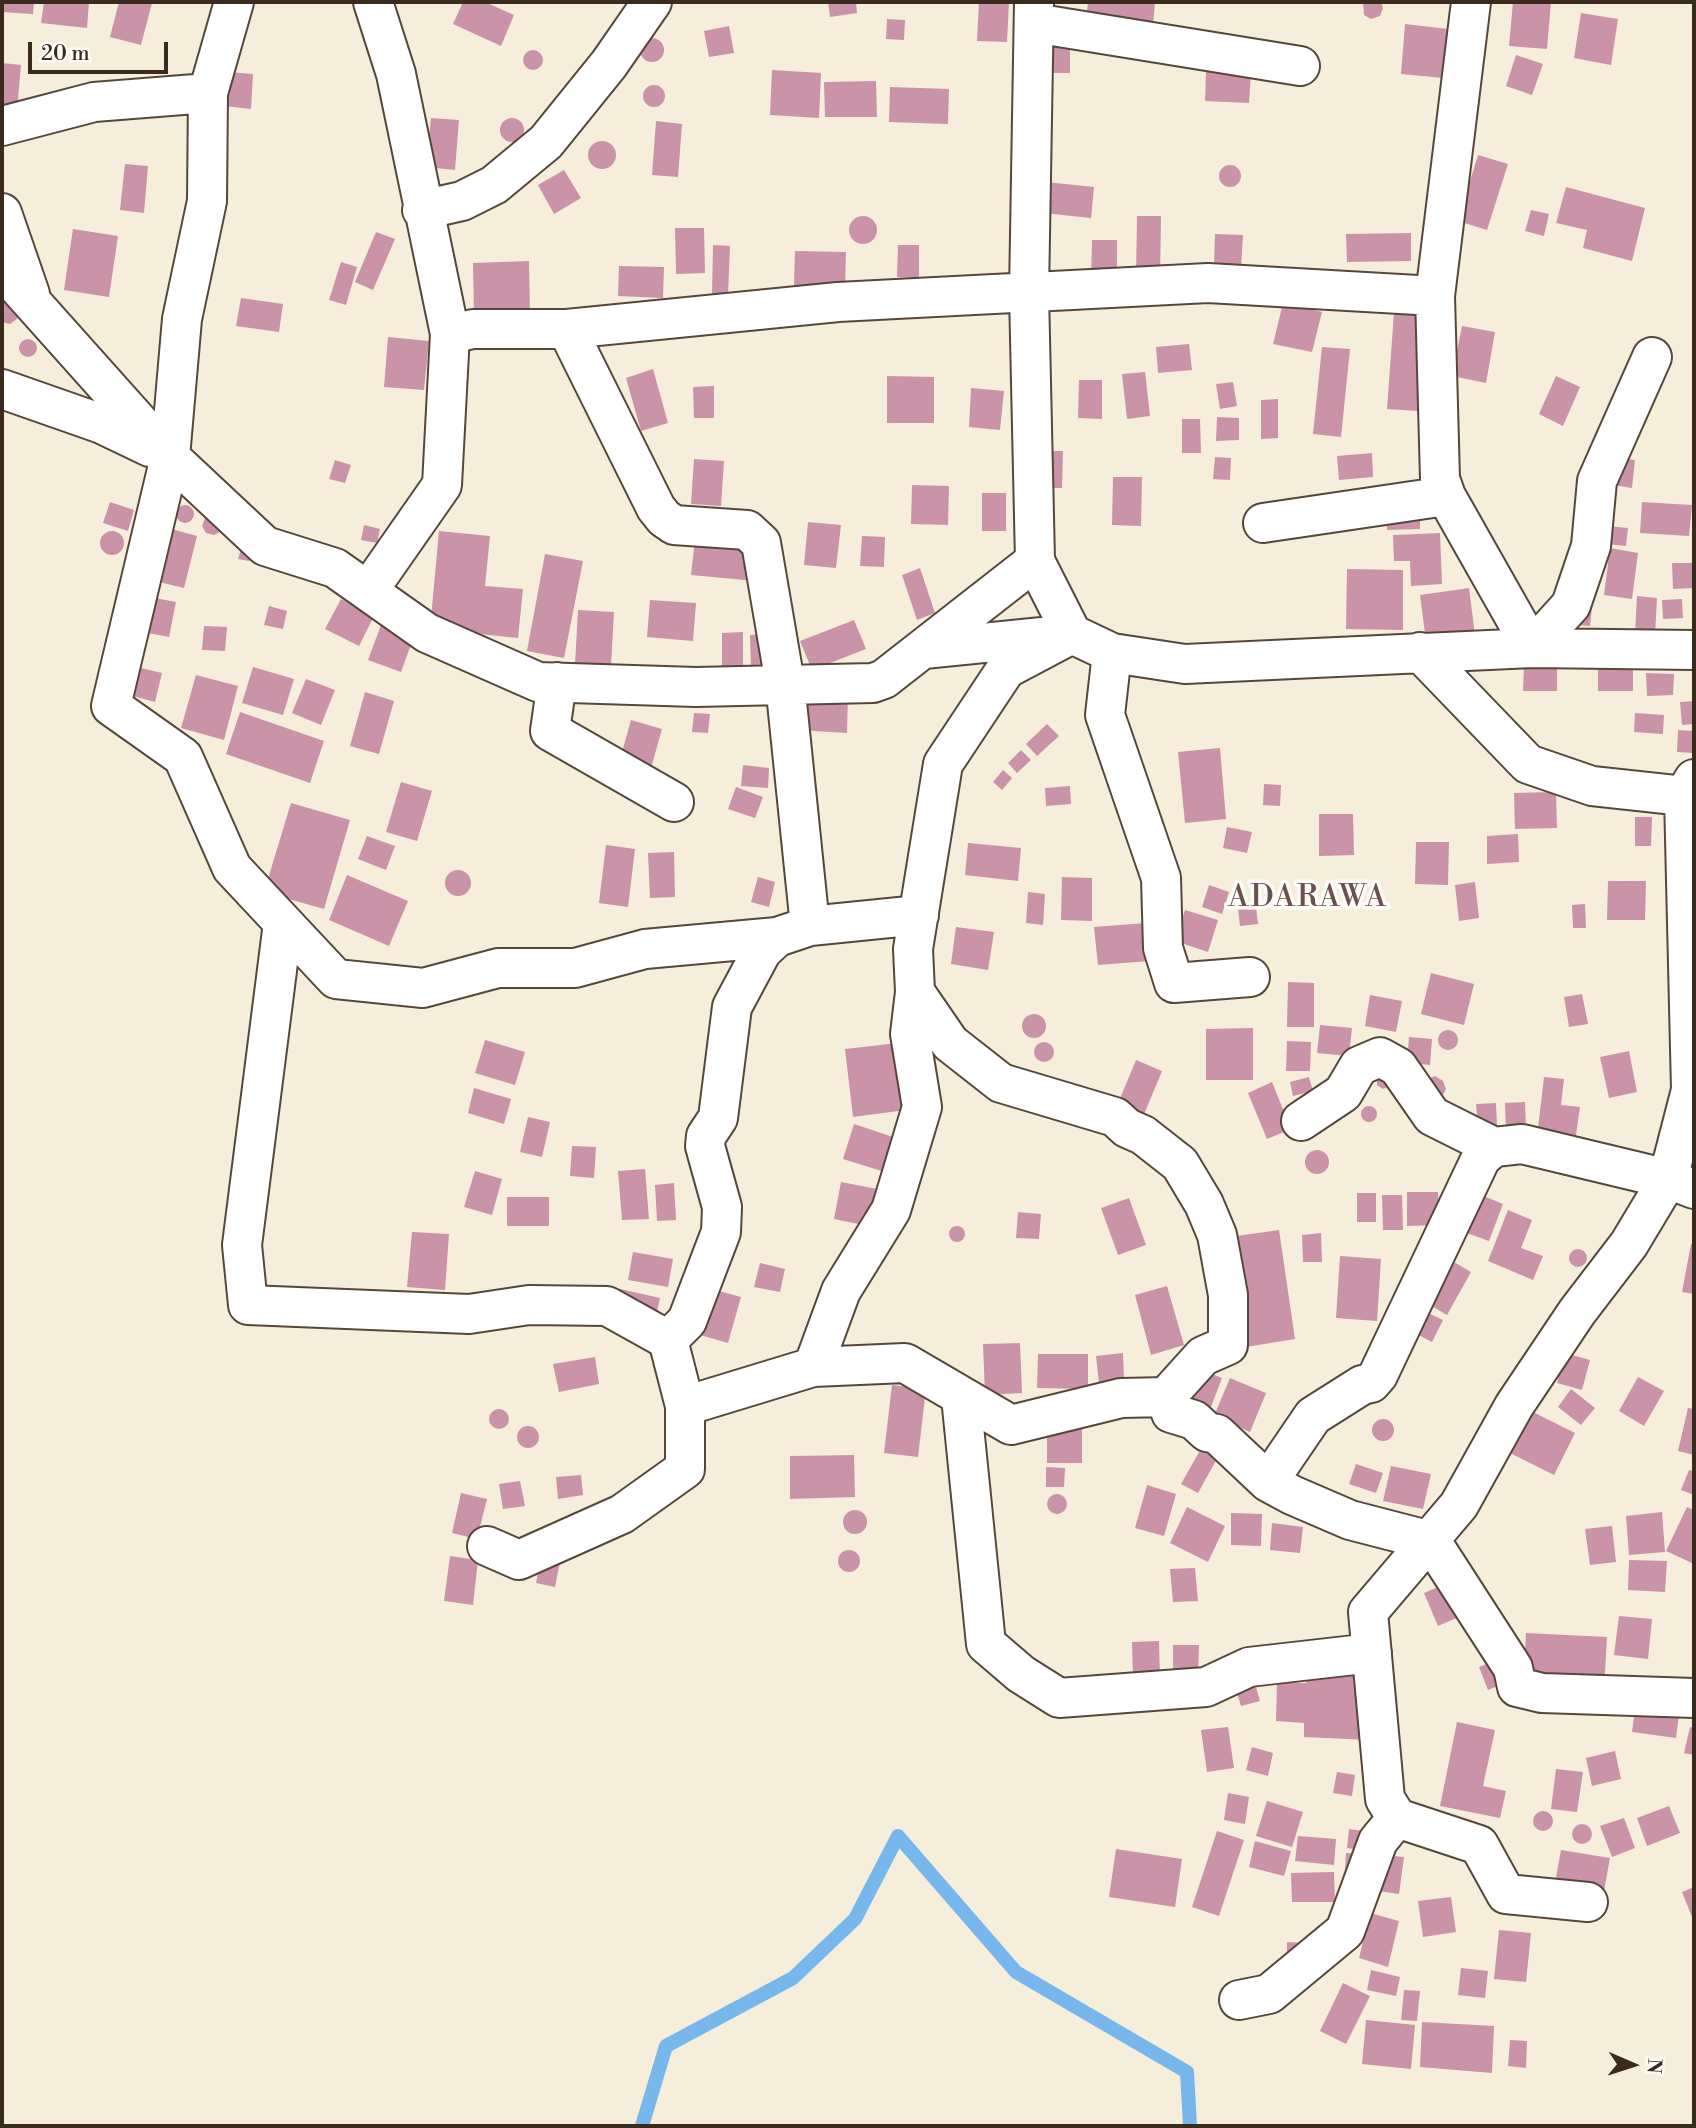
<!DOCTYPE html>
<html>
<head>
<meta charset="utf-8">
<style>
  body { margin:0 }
  #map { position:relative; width:1696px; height:2128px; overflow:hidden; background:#f5eedb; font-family:"Libre Bodoni",serif }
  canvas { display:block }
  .frame { position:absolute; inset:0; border:4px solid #3b2a1e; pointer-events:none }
  .north { position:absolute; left:1598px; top:2030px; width:70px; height:70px; -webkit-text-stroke:5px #fdfcf7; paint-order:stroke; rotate:93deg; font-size:19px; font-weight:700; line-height:28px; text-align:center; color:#3b2a1e }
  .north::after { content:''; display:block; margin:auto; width:24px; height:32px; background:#3b2a1e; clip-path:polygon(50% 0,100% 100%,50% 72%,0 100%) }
  .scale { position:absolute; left:28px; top:42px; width:140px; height:32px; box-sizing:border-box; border:4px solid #3b2a1e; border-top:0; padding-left:9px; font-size:21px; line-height:24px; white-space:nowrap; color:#3b2a1e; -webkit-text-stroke:5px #fdfcf7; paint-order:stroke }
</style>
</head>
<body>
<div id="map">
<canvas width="1696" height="2128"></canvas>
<div class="frame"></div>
<div class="north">N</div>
<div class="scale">20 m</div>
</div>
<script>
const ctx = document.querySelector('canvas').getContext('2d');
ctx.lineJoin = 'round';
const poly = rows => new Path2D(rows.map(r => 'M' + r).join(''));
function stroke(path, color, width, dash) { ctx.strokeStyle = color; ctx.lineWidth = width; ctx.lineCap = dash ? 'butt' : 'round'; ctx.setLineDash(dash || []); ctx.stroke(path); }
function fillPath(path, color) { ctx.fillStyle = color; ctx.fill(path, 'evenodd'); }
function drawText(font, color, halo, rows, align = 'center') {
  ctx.font = font + ' "Libre Bodoni",serif'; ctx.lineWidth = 7; ctx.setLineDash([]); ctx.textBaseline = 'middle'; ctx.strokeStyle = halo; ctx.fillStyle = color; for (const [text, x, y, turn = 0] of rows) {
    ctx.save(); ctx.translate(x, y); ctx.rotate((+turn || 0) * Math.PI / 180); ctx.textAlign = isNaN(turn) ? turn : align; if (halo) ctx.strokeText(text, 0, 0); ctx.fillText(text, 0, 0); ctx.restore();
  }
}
const stream = poly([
  [642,2126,666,2046,793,1978,855,1919,898,1836,1016,1972,1187,2072,1190,2126]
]);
const building = poly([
  [2,2,34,2,33,14,2,12],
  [44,2,89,2,87,28,41,23],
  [119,2,152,3,141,45,110,37],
  [463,2,485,2,514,15,501,46,453,24],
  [828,2,856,2,857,13,830,17],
  [979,2,1009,2,1007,42,977,41],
  [1088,2,1155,2,1153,26,1086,21],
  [1363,2,1381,2,1383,8,1380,16,1371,19,1364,15],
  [1513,2,1551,2,1547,49,1509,46],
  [1581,13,1618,19,1611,65,1574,58],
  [887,19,905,20,904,40,886,39],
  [1405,24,1448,29,1443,78,1401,74],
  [729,26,734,53,709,57,704,31],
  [1048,36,1070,37,1070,73,1048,73],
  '640 50a12 12 0 1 1 24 0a12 12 0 1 1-24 0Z',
  '523 60a10 10 0 1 1 20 0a10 10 0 1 1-20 0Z',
  [1516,55,1543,64,1532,95,1506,86],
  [2,63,21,65,17,111,2,110],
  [772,70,821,73,819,118,770,115],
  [217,71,253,74,251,109,215,105],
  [1206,71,1251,73,1249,103,1205,101],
  [876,81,877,117,825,117,824,82],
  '643 96a11 11 0 1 1 22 0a11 11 0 1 1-22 0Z',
  [890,87,949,89,948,124,889,122],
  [431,118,459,120,455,170,426,167],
  '500 130a12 12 0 1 1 24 0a12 12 0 1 1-24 0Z',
  [656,121,682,124,678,177,652,175],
  '588 155a14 14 0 1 1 28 0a14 14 0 1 1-28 0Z',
  [1478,155,1508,164,1487,230,1458,221],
  [125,164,148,166,144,213,120,210],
  '1219 176a11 11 0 1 1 22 0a11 11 0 1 1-22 0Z',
  [564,170,581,198,554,214,538,185],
  [1046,182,1094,187,1091,218,1043,213],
  [1566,187,1645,208,1632,261,1583,248,1587,230,1556,223],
  [1531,210,1549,214,1544,236,1525,231],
  [1137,216,1161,216,1160,280,1136,279],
  '849 230a14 14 0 1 1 28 0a14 14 0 1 1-28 0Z',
  [675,228,704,228,705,273,676,274],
  [73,229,118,236,109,297,64,290],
  [376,232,395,239,373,290,355,282],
  [1411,233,1411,261,1347,262,1346,234],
  [1215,234,1243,235,1241,268,1214,266],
  [1092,240,1117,240,1117,280,1091,280],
  [713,245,730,246,728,295,712,295],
  [898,245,919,245,919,278,897,277],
  [795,251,846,252,845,285,794,285],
  [529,261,530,316,474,317,473,263],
  [341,262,357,267,346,305,329,300],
  [619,266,664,267,663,298,618,296],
  [241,298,283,304,279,332,236,326],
  [6,302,19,311,17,319,10,324,2,322,2,305],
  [1283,303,1322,312,1312,352,1273,344],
  [1394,312,1425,314,1418,411,1387,409],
  [1462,326,1495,332,1486,383,1452,376],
  [388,337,429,341,424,390,384,387],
  '19 348a9 9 0 1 1 18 0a9 9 0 1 1-18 0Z',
  [1189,344,1192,370,1158,373,1156,347],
  [1322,347,1350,349,1341,437,1313,434],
  [653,369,668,423,641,431,626,378],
  [1145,372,1150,416,1127,419,1122,374],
  [887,376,934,377,934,423,887,423],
  [1556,376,1580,387,1563,426,1539,414],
  [1079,380,1102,380,1102,419,1078,418],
  [1233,382,1237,406,1220,409,1216,384],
  [714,386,714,418,694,418,693,387],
  [971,388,1004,391,1000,430,969,427],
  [1278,399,1278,438,1261,439,1261,400],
  [1217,417,1239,418,1239,440,1216,441],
  [1182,419,1200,419,1201,453,1182,453],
  [1043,451,1063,451,1062,488,1042,488],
  [1372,453,1373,477,1339,480,1337,456],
  [1215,457,1231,458,1230,480,1213,479],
  [1617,458,1635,460,1632,488,1613,485],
  [694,459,724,461,721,506,691,504],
  [335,460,351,465,345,483,329,479],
  [1113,477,1142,477,1141,526,1112,525],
  [912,485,949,486,948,525,911,524],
  [982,493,1006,493,1006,531,982,531],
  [110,502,134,510,128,531,103,523],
  [1642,502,1692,505,1689,536,1640,533],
  '176 514a9 9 0 1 1 18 0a9 9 0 1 1-18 0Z',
  [1420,509,1420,529,1387,530,1386,511],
  [212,514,222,531,214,535,206,533,202,526,205,518],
  [808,522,841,525,836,568,804,565],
  [364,525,380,529,377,543,361,540],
  [1608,526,1628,528,1626,546,1607,544],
  [164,527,197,536,184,588,151,580],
  [439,531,490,536,485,586,523,589,518,638,430,629],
  '100 543a12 12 0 1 1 24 0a12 12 0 1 1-24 0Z',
  [1440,533,1442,584,1411,586,1410,561,1394,561,1393,535],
  [862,536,885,537,884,567,860,566],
  [695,539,759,545,755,581,691,575],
  [1610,548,1638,553,1632,599,1604,595],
  [241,549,252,557,249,561,238,559],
  [545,554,583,561,564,658,527,651],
  [1672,563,1694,563,1694,588,1673,589],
  [920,568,935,613,917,620,902,575],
  [1347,569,1403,570,1403,630,1346,629],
  [1469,588,1475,635,1426,641,1420,595],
  [1637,596,1657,598,1655,636,1635,634],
  [150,597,176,602,169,637,143,632],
  [341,599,374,616,359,646,325,629],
  [1682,599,1683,618,1663,619,1662,600],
  [650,600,696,603,693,641,647,637],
  [1579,604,1592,606,1590,626,1577,625],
  [269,606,287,611,283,629,264,625],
  [578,610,614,612,611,666,575,664],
  [854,620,866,649,812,670,800,641],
  [381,625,414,636,401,672,368,660],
  [204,626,227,627,225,651,202,650],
  [743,632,743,671,722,671,722,633],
  [767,634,769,668,751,668,750,635],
  [1524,663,1557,663,1557,691,1523,691],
  [137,667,162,673,155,702,129,695],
  [253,667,294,679,283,715,242,703],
  [1598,669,1633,669,1633,691,1598,691],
  [1646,673,1674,674,1673,695,1647,696],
  [196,675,238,686,224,740,181,728],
  [306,679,335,690,321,725,292,713],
  [799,691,848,694,847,733,797,730],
  [365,692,394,701,379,754,350,746],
  [1694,701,1694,724,1682,725,1680,702],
  [240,712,324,741,310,783,226,754],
  [694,713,710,714,708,733,692,732],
  [1635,713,1664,715,1663,734,1634,732],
  [631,720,662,729,651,768,620,759],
  [1047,724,1059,736,1037,756,1026,744],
  [1678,730,1694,731,1694,753,1677,752],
  [1220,748,1226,819,1185,823,1178,752],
  [1021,750,1031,760,1017,773,1008,763],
  [743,765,769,768,768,788,741,786],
  [1003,770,1012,778,1002,790,993,782],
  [401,782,432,791,417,841,386,832],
  [1264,784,1281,785,1280,806,1263,805],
  [1070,786,1071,804,1046,806,1045,788],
  [736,787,763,797,755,818,728,809],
  [1556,792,1557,828,1515,829,1514,793],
  [291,803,350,820,324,909,264,892],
  [1319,814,1353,814,1354,855,1319,856],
  [1635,817,1652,817,1651,846,1635,846],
  [1227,827,1252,832,1247,853,1223,848],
  [1518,834,1519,862,1487,864,1487,836],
  [367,836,395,846,386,870,358,859],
  [1416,842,1449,842,1448,885,1415,884],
  [968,843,1021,848,1018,881,965,875],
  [606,845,635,849,628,907,599,903],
  [674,852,675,897,650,898,648,853],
  '445 883a13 13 0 1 1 26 0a13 13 0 1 1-26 0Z',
  [347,875,408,901,389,946,329,920],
  [758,877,775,882,769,907,751,902],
  [1062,877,1092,878,1092,921,1061,920],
  [1608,881,1646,881,1645,920,1607,920],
  [1475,882,1479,918,1459,921,1455,885],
  [1209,885,1229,892,1222,914,1202,907],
  [1028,892,1045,894,1043,925,1026,923],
  [1585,904,1586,928,1573,928,1572,905],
  [1256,907,1258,924,1240,926,1238,909],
  [1185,910,1218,920,1208,952,1175,941],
  [1145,923,1149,961,1098,965,1094,927],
  [956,927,994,932,988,970,951,964],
  [1431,973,1474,984,1464,1025,1421,1014],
  [1288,982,1314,983,1314,1027,1287,1027],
  [1582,994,1588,1024,1569,1027,1564,997],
  [1370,995,1402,1001,1396,1032,1365,1026],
  '1022 1026a12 12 0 1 1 24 0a12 12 0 1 1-24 0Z',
  [1320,1025,1352,1028,1349,1056,1317,1053],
  [1253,1028,1253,1080,1206,1080,1206,1029],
  '1438 1040a10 10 0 1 1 20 0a10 10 0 1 1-20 0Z',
  [1409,1037,1432,1039,1430,1065,1407,1063],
  [485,1040,525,1052,515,1085,475,1073],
  [1287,1041,1311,1042,1310,1071,1286,1071],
  '1034 1052a10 10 0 1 1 20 0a10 10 0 1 1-20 0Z',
  [898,1043,906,1110,853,1117,845,1049],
  [1629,1051,1637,1092,1609,1098,1600,1057],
  [1136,1060,1162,1071,1143,1117,1117,1106],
  [1377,1073,1391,1086,1383,1089,1377,1085],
  [1435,1076,1443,1081,1446,1089,1442,1097,1426,1080],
  [1309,1077,1313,1091,1293,1096,1290,1082],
  [1544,1077,1564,1079,1561,1105,1580,1107,1575,1142,1537,1137],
  [1272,1082,1291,1129,1267,1139,1248,1093],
  [474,1088,511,1099,504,1124,468,1113],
  [1525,1102,1526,1129,1506,1130,1505,1103],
  [1496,1103,1497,1126,1478,1127,1476,1104],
  '1361 1114a8 8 0 1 1 16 0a8 8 0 1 1-16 0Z',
  [528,1117,550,1122,542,1157,520,1152],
  [854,1124,899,1139,888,1173,843,1159],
  [572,1146,596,1147,594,1178,570,1176],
  '1305 1162a12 12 0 1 1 24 0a12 12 0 1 1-24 0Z',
  [645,1169,649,1219,622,1220,618,1171],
  [475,1171,502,1179,492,1215,464,1207],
  [841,1182,877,1189,868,1226,834,1219],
  [674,1183,676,1220,657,1221,655,1185],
  [1407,1192,1438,1192,1439,1225,1407,1226],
  [1357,1193,1376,1193,1376,1222,1357,1222],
  [1476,1193,1503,1204,1489,1241,1461,1231],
  [1382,1195,1402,1195,1403,1230,1383,1230],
  [507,1197,549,1197,549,1226,507,1226],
  [1129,1198,1146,1245,1118,1255,1101,1208],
  [1508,1210,1532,1220,1521,1248,1543,1256,1533,1280,1488,1261],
  [1018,1212,1041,1214,1039,1239,1016,1238],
  '949 1234a8 8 0 1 1 16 0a8 8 0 1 1-16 0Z',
  [1279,1230,1295,1339,1246,1347,1230,1237],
  [412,1232,449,1234,445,1290,407,1287],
  [1321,1233,1322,1262,1303,1262,1302,1235],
  [1691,1244,1694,1244,1694,1294,1682,1292],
  '1569 1258a9 9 0 1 1 18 0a9 9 0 1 1-18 0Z',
  [633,1252,673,1259,668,1287,628,1280],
  [1340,1256,1381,1259,1377,1321,1336,1318],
  [1447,1258,1471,1272,1447,1315,1423,1301],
  [760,1263,785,1269,780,1292,754,1287],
  [1167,1286,1184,1345,1151,1355,1135,1295],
  [616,1288,660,1298,656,1317,612,1308],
  [712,1289,741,1297,728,1343,700,1335],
  [1420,1309,1443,1320,1432,1342,1409,1330],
  [1020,1343,1022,1393,985,1395,983,1344],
  [1123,1353,1124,1381,1099,1383,1096,1356],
  [1565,1353,1590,1360,1582,1390,1557,1383],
  [1038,1354,1088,1354,1088,1389,1037,1388],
  [595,1357,599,1384,559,1392,553,1364],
  [1201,1370,1222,1378,1211,1407,1190,1400],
  [1638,1377,1664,1391,1644,1426,1619,1411],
  [1230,1378,1266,1393,1250,1432,1214,1416],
  [892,1385,926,1389,918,1457,884,1453],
  [1571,1389,1595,1408,1581,1425,1558,1407],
  [1688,1408,1694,1409,1694,1455,1678,1451],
  '489 1419a10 10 0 1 1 20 0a10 10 0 1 1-20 0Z',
  [1529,1410,1575,1433,1554,1475,1508,1452],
  '1372 1430a11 11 0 1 1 22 0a11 11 0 1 1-22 0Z',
  [1047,1425,1082,1425,1082,1463,1047,1463],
  '517 1437a11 11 0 1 1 22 0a11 11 0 1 1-22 0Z',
  [1202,1447,1218,1457,1198,1493,1181,1484],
  [854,1455,855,1497,790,1499,790,1456],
  [1356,1464,1383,1473,1376,1493,1349,1484],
  [1391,1466,1431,1474,1423,1509,1383,1501],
  [1046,1467,1065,1468,1064,1487,1046,1487],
  [1689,1470,1694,1471,1694,1495,1681,1490],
  [581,1475,583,1495,558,1499,556,1477],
  [520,1481,525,1506,503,1509,499,1484],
  [1147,1485,1176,1494,1164,1536,1135,1528],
  [461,1493,487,1499,477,1539,452,1533],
  '1047 1504a10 10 0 1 1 20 0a10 10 0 1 1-20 0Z',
  [1187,1507,1225,1526,1208,1562,1170,1543],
  [1687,1507,1694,1510,1694,1564,1666,1551],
  '843 1522a12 12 0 1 1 24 0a12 12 0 1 1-24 0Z',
  [1662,1512,1665,1552,1629,1555,1626,1516],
  [1231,1513,1262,1514,1261,1546,1231,1545],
  [1272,1523,1303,1527,1300,1553,1270,1550],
  [1612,1526,1616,1562,1590,1565,1585,1529],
  '838 1561a11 11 0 1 1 22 0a11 11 0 1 1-22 0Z',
  [450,1556,478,1560,473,1605,444,1601],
  [541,1558,560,1562,555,1587,536,1583],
  [1629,1560,1667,1561,1665,1592,1628,1590],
  [1195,1568,1198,1601,1173,1602,1170,1569],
  [1452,1581,1466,1614,1438,1626,1424,1593],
  [1619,1616,1652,1619,1648,1659,1614,1655],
  [1526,1633,1607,1637,1604,1690,1523,1685],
  [1159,1641,1160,1678,1133,1679,1132,1642],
  [1173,1645,1199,1645,1198,1677,1173,1677],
  [1496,1660,1505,1683,1488,1690,1479,1667],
  [1306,1669,1371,1672,1368,1740,1304,1737,1304,1723,1276,1721,1277,1682,1306,1683],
  [1254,1680,1260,1701,1241,1706,1235,1686],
  [1635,1709,1679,1714,1676,1738,1632,1732],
  [1457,1722,1495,1730,1483,1786,1506,1791,1500,1818,1440,1806],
  [1228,1727,1234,1768,1207,1772,1201,1730],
  [1690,1727,1694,1728,1694,1755,1684,1753],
  [1252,1747,1273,1753,1268,1776,1246,1770],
  [1615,1751,1621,1779,1592,1786,1586,1758],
  [1556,1769,1583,1772,1577,1812,1551,1809],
  [1337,1772,1355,1775,1352,1796,1333,1793],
  [1228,1793,1249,1797,1245,1824,1224,1820],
  [1267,1801,1303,1812,1292,1847,1256,1836],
  [1669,1806,1680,1833,1647,1846,1637,1818],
  '1533 1821a10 10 0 1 1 20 0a10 10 0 1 1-20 0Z',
  [1624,1818,1635,1848,1612,1857,1600,1826],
  '1572 1834a10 10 0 1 1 20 0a10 10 0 1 1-20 0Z',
  [1349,1829,1363,1831,1362,1850,1347,1848],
  [1217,1831,1244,1840,1219,1916,1192,1907],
  [1298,1836,1336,1839,1334,1865,1295,1861],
  [1255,1841,1291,1851,1284,1876,1249,1867],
  [1116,1849,1182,1859,1175,1907,1109,1897],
  [1561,1850,1610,1858,1604,1891,1555,1883],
  [1346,1853,1360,1854,1359,1872,1345,1871],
  [1383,1855,1404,1857,1399,1894,1378,1891],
  [1334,1872,1335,1902,1292,1902,1291,1873],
  [1694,1887,1694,1916,1692,1917,1682,1892],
  [1451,1897,1456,1932,1423,1937,1418,1901],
  [1370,1913,1399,1921,1388,1967,1359,1958],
  [1499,1930,1531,1933,1526,1982,1494,1979],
  [1287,1942,1303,1943,1287,1958],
  [1461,1968,1488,1971,1485,1998,1458,1995],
  [1371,1970,1400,1977,1396,1996,1367,1990],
  [1343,1983,1370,1996,1346,2044,1320,2031],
  [1404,1990,1420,1991,1417,2021,1401,2020],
  [1366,2020,1415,2025,1411,2069,1362,2064],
  [1422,2022,1494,2026,1492,2073,1420,2067],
  [1510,2040,1527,2041,1526,2068,1508,2066]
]);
const minor = poly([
  [234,2,208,93,207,201,182,319,170,457,111,706,183,757,232,868,336,979,423,988,498,968,575,968,645,949,777,937],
  [1034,2,1029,293,1035,561,1072,634,1112,653,1185,664,1532,648,1694,650],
  [1471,2,1435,296,1440,479,1446,496,1532,648,1571,605,1591,546,1597,481,1652,357],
  [1034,23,1300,66],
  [2,126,94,102,208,93],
  [422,210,462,201,494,185,546,142,609,64,652,2],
  [2,213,30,294],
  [2,269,170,457,265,546,335,568,427,633,538,682,696,687,873,683,884,679,1035,561],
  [567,329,656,508,664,518,674,525,747,530,761,543,785,683,810,926],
  [450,334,473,329,567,329,838,302,1208,283,1435,296],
  [2,389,102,424,150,447],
  [1263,523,1446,496],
  [368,591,442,485,450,334,396,74,373,2],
  [1072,634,1006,669,943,764,913,949,915,992,950,1043,1001,1083,1115,1117,1127,1128,1143,1135,1180,1164,1204,1204,1217,1235,1228,1295,1228,1345,1203,1356,1166,1397],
  [924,649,1052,636],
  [1420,652,1528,764,1592,786,1684,796],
  [1112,653,1105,715,1161,878,1163,948,1174,983,1250,977],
  [557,682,550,731,674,802],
  [283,923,242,1245,248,1305,469,1314,529,1305,607,1306,668,1340,687,1321,721,1232,722,1207,705,1146,706,1136,718,1118,732,1007,762,951,777,937,810,926,919,915],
  [1301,1121,1343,1093,1359,1066,1380,1057,1398,1067,1432,1116,1494,1147],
  [813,1367,841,1291,891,1210,922,1107,910,1034,915,992],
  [961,1397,986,1644,1021,1674,1059,1698,1206,1687,1249,1667,1372,1653],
  [685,1406,813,1367,905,1363,1011,1425,1121,1398,1166,1397,1171,1413,1194,1420,1207,1432,1217,1434,1268,1482,1292,1495,1350,1520,1431,1541,1513,1668,1517,1687,1542,1693,1694,1698],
  [1268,1482,1313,1416,1362,1385,1371,1383,1378,1375,1481,1158,1494,1147,1522,1144,1668,1179,1694,1189],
  [487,1546,519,1560,622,1514,685,1469,685,1406,668,1340],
  [1588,1902,1506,1894,1479,1845,1397,1818,1385,1799,1368,1612,1459,1505,1514,1406,1577,1312,1629,1244,1668,1179,1691,1090,1684,796,1694,779],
  [1239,2000,1269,1994,1345,1931,1378,1841,1397,1818]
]);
const quarterNames = [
  ["ADARAWA",1308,899]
];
stroke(stream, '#77b7eb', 14);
fillPath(building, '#ca93a7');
stroke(minor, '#57473a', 42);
stroke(minor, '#fff', 38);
ctx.letterSpacing = '2px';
drawText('30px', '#6d4f4e', '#fdfcf7', quarterNames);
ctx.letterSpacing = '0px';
</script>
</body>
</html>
